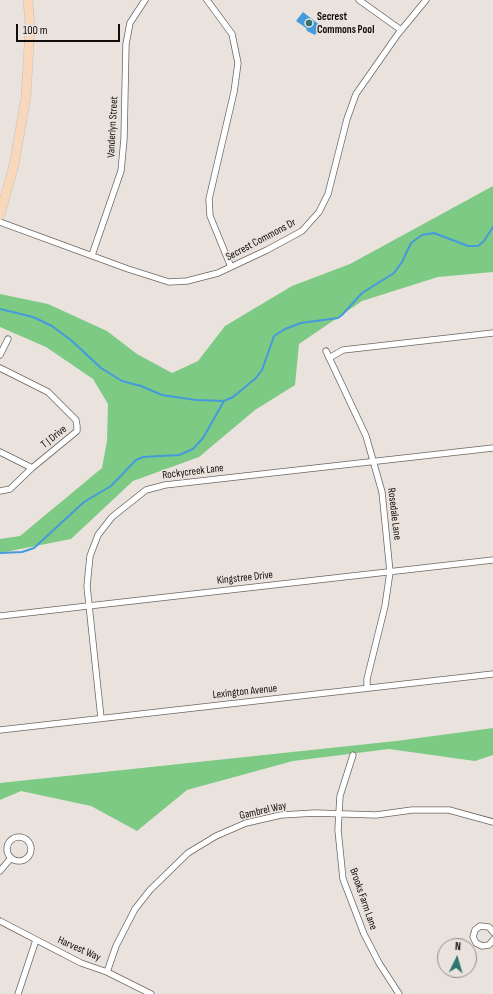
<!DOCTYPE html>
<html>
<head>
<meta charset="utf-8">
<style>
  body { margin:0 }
  #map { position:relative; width:493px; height:994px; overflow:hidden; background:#eae3dd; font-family:"Sofia Sans Condensed",sans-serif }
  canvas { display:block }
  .north { position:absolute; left:437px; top:938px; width:40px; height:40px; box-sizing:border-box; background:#eae3dd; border:1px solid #938d89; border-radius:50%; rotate:5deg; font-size:11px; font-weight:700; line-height:16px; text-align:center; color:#100d0b }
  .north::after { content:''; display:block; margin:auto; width:14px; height:18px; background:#2c7571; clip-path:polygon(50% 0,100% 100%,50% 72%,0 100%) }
  .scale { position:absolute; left:16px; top:24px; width:104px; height:18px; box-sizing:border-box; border:2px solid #100d0b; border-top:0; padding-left:5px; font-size:12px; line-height:14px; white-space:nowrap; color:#100d0b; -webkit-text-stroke:3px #eae3dd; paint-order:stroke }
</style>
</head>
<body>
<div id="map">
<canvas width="493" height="994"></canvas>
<div class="north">N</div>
<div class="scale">100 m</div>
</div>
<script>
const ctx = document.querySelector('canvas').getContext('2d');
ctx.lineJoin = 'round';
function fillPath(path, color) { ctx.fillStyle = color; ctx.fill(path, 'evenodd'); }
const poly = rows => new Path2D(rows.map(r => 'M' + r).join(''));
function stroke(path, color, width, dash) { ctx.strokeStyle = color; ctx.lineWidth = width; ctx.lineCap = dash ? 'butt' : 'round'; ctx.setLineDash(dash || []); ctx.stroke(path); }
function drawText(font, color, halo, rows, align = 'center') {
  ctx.font = font + ' "Sofia Sans Condensed",sans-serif'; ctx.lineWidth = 3; ctx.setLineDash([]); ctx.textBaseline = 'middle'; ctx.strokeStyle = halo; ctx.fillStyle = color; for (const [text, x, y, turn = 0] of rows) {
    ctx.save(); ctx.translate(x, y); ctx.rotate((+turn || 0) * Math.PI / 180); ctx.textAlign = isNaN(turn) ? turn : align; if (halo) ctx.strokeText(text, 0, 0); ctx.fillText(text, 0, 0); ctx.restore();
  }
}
const forest = poly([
  [493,186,493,272,438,277,362,301,299,344,295,385,255,410,199,457,133,481,71,539,0,553,0,539,20,536,102,468,107,441,108,404,93,379,46,347,0,327,0,294,48,304,107,331,137,354,172,373,198,361,225,326,292,286,350,264],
  [493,728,493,755,475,761,389,749,293,761,187,790,137,831,91,806,21,791,0,800,0,783,396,741]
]);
const water = poly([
  [303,12,321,26,315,35,307,31,306,28,296,21]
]);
const stream = poly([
  [0,309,33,317,52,326,72,341,101,368,122,381,141,386,162,395,196,400,224,401,233,397,256,378,262,370,274,336,285,329,301,323,338,318,342,315,362,293,394,273,402,262,411,243,422,235,434,233,468,246,478,246,484,241,493,227],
  [0,553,22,552,34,548,84,502,111,486,136,460,143,457,179,455,193,449,203,438,224,401]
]);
const street = poly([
  [207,0,232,34,238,63,234,92,209,199,210,216,231,267],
  [359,0,401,30],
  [0,222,128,269,169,282,187,281,218,273,267,250,302,231,319,212,328,194,347,119,356,94,398,34,426,0],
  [92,255,121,171,124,139,126,44,130,23,145,0],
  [326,351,366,436,382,492,390,572,385,606,367,679,367,688],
  [0,355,8,339],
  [329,358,343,350,493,333],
  [0,368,48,392,76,420,77,426,77,431,32,468,10,489,0,491],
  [0,452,32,468],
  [0,616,493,560],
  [101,718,87,586,90,556,98,535,112,517,146,490,165,485,493,448],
  [0,730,493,674],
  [353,755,340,796,338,830,343,879,364,934,379,963,399,994],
  '7 849a12 12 0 1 1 24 0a12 12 0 1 1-24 0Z',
  [0,871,11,858],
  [0,921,81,963,107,972,151,994],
  [493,932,489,927,480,926,475,930,473,937,476,943,482,946,489,945,493,940],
  [107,972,116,946,135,909,150,890,188,853,216,836,246,823,281,815,315,813,376,815,412,810,449,810,493,822],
  [18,994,36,940]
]);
const primary = poly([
  [0,215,14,165,26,97,30,27,28,0]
]);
const markers = [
  [309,23,4,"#2c7571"]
];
const poiNames = [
  ["Secrest",317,17],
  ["Commons Pool",317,30]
];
const streetNames = [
  ["Vanderlyn Street",113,127,-87],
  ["Secrest Commons Dr",261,240,-28],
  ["T J Drive",54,437,-39],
  ["Rockycreek Lane",193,472,-7],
  ["Rosedale Lane",394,514,83],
  ["Kingstree Drive",245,578,-6],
  ["Lexington Avenue",245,692,-6],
  ["Gambrel Way",263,811,-13],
  ["Brooks Farm Lane",363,899,71],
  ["Harvest Way",79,949,24]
];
fillPath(forest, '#7dca84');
fillPath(water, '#449ada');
stroke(stream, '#449ada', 2);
stroke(street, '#6c6661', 7);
stroke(primary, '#c1c0c0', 10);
stroke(street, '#fff', 5.5);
stroke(primary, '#f8d7bb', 9);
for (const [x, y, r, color] of markers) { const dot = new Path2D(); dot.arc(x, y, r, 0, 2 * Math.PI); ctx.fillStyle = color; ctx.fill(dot); stroke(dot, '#eae3dd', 1.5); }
drawText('bold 11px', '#100d0b', '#eae3dd', poiNames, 'left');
drawText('11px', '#100d0b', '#eae3dd', streetNames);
</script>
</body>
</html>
